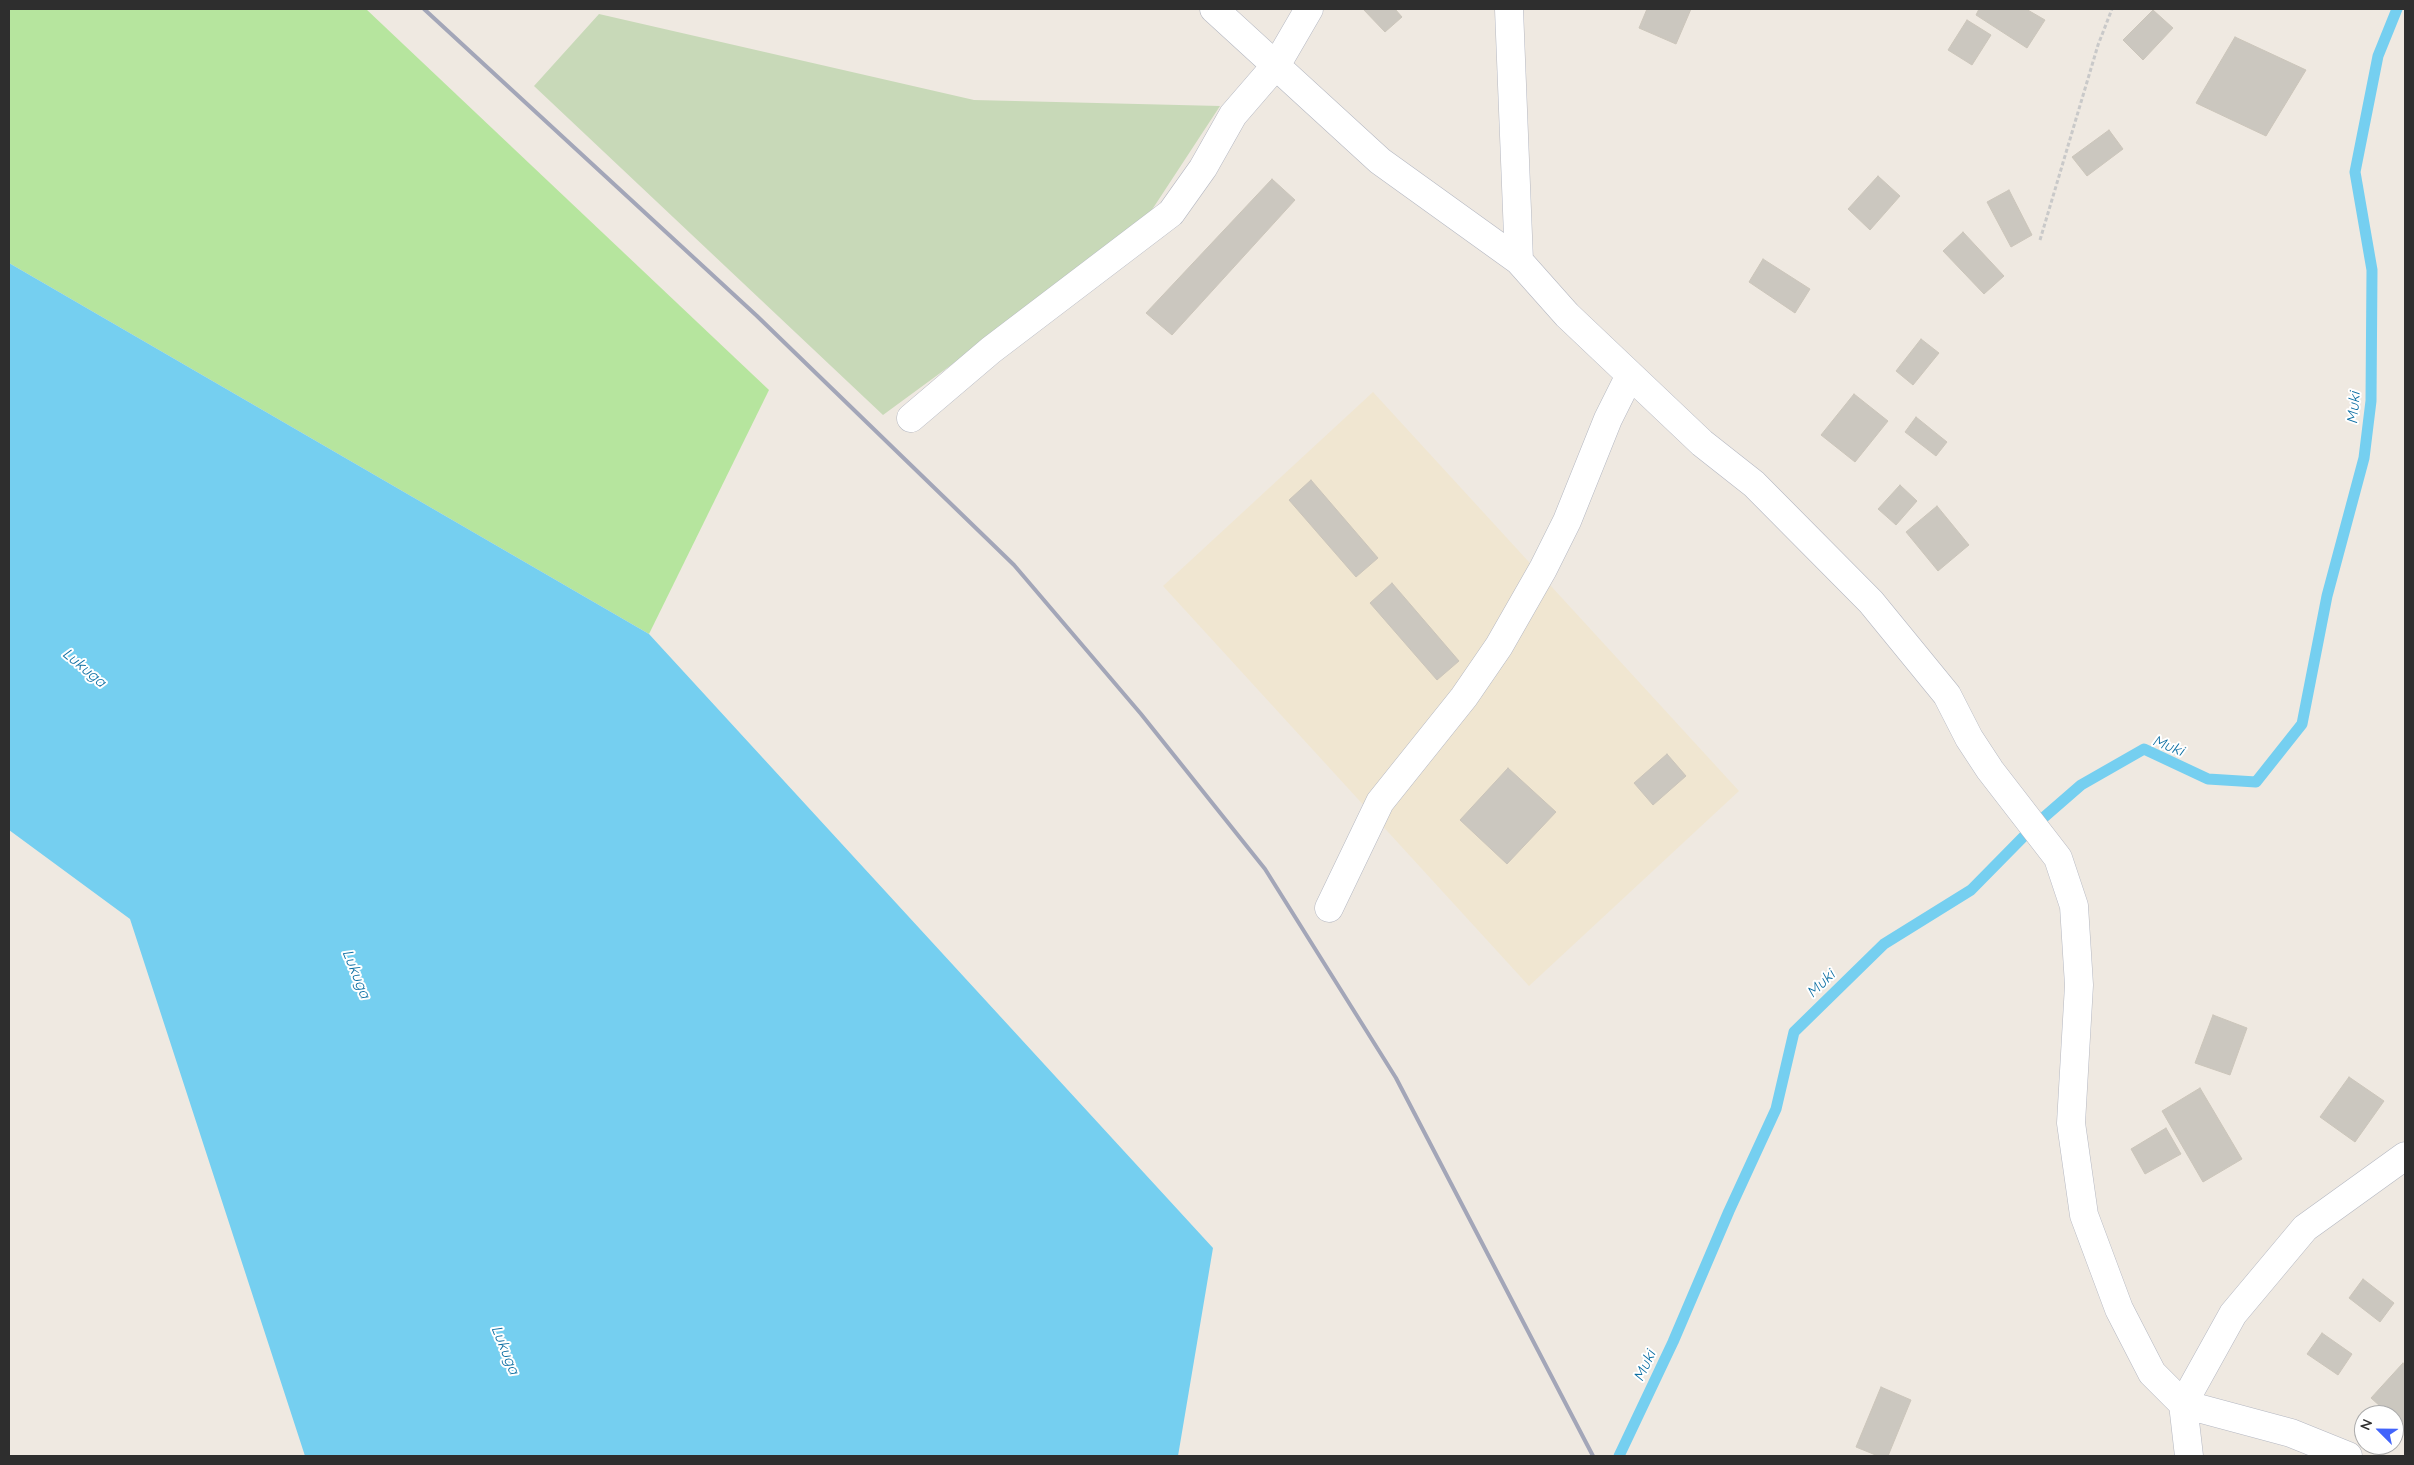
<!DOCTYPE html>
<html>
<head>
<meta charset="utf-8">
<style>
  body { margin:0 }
  #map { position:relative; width:2414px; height:1465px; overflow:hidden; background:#efe9e1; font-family:Quicksand,sans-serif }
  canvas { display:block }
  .frame { position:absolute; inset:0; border:10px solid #2e2e2e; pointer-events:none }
  .north { position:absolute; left:2354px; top:1405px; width:50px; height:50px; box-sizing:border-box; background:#fff; border:1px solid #ababab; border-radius:50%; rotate:293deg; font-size:14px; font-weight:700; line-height:20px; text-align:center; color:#2e2e2e }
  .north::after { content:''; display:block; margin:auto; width:18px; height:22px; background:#4264fb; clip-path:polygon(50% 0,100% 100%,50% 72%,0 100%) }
</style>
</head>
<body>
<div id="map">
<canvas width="2414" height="1465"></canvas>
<div class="frame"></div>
<div class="north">N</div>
</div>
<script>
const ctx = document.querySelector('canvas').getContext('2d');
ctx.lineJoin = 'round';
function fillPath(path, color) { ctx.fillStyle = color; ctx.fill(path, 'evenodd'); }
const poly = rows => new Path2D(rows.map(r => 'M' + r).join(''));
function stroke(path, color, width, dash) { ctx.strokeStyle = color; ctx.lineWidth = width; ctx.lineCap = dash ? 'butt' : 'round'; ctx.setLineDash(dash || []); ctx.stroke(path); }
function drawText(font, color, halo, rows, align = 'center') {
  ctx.font = font + ' Quicksand,sans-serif'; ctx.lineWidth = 4; ctx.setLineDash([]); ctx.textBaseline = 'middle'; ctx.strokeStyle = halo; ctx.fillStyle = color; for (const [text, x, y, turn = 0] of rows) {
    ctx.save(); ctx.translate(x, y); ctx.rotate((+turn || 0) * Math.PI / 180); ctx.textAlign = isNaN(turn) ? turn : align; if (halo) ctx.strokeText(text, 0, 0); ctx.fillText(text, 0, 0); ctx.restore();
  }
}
const education = poly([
  [1373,392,1739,791,1529,986,1163,586]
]);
const green = poly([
  [9,9,366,9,769,390,649,634,9,263]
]);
const cemetery = poly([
  [599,14,974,100,1220,106,1142,225,883,415,534,86]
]);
const water = poly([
  [9,263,649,634,1213,1248,1178,1456,305,1456,130,919,9,830]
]);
const stream = poly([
  [1619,1456,1673,1342,1729,1211,1776,1109,1794,1032,1884,944,1971,890,2035,825,2081,785,2144,749,2208,779,2256,782,2302,724,2327,596,2364,458,2371,401,2372,270,2355,172,2378,56,2397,9]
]);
const building = poly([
  [1363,9,1395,9,1402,17,1385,32,1363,9],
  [1647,9,1691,9,1676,44,1639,28,1647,9],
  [1979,9,2026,9,2045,20,2027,48,1976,15,1979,9],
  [2153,10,2173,28,2143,60,2123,40,2153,10],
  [1967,20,1991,35,1972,65,1948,50,1967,20],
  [2235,37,2306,70,2266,136,2196,103,2235,37],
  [2109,130,2123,149,2087,176,2072,157,2109,130],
  [1878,176,1900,196,1870,230,1848,209,1878,176],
  [1272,179,1295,200,1172,335,1146,313,1272,179],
  [2009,190,2032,235,2011,247,1987,202,2009,190],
  [1963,232,2004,276,1984,294,1943,251,1963,232],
  [1763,259,1810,289,1795,313,1749,282,1763,259],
  [1921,339,1939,353,1913,385,1896,371,1921,339],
  [1854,394,1888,421,1855,462,1821,435,1854,394],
  [1916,417,1947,442,1936,456,1905,432,1916,417],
  [1311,480,1378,558,1356,577,1289,500,1311,480],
  [1900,485,1917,501,1896,525,1878,509,1900,485],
  [1937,506,1969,545,1938,571,1906,532,1937,506],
  [1392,583,1459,661,1437,680,1370,603,1392,583],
  [1667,754,1686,776,1653,805,1634,783,1667,754],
  [1508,768,1556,812,1507,864,1460,820,1508,768],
  [2213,1015,2247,1028,2230,1075,2195,1063,2213,1015],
  [2349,1077,2384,1101,2355,1142,2320,1117,2349,1077],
  [2200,1088,2242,1159,2203,1182,2162,1111,2200,1088],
  [2166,1128,2181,1154,2145,1174,2131,1149,2166,1128],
  [2363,1279,2394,1303,2380,1322,2349,1298,2363,1279],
  [2322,1333,2352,1354,2338,1375,2307,1354,2322,1333],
  [2403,1363,2405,1366,2405,1430,2394,1419,2394,1415,2390,1415,2371,1398,2403,1363],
  [1881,1387,1911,1400,1888,1456,1878,1456,1856,1447,1881,1387]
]);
const path = poly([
  [2040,240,2098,45,2112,9]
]);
const minor = poly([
  [1214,9,1380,161,1519,261,1567,315,1702,443,1754,484,1871,602,1947,695,1969,738,1990,770,2058,858,2074,906,2079,985,2071,1123,2084,1215,2119,1309,2152,1373,2183,1404,2291,1433,2348,1456],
  [1509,9,1519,261],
  [911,418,991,350,1171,213,1203,168,1233,115,1277,64,1309,9],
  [1329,908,1380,802,1464,697,1499,646,1543,569,1567,521,1608,419,1630,375],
  [2189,1456,2183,1404,2233,1314,2305,1228,2405,1156]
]);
const rail = poly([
  [424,9,757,316,1014,565,1141,714,1265,869,1396,1078,1593,1456]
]);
const waterNames = [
  ["Muki",2354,408,-85],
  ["Lukuga",84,668,40],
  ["Muki",2168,746,22],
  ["Lukuga",356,974,68],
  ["Muki",1821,984,-44],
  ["Lukuga",505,1350,68],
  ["Muki",1645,1366,-65]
];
fillPath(education, '#f0e6d1');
fillPath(green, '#b6e59e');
fillPath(cemetery, '#c8d9b8');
fillPath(water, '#75cff0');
stroke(stream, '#75cff0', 11);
fillPath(building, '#cbc7bf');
stroke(building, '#cbc5ba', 1);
stroke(minor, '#b4b7c1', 29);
stroke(path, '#c9c9c9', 3, [4, 2.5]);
stroke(minor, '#fff', 28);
stroke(rail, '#a3a6b8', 4);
drawText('italic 15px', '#0d6fa3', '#fff', waterNames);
</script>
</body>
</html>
